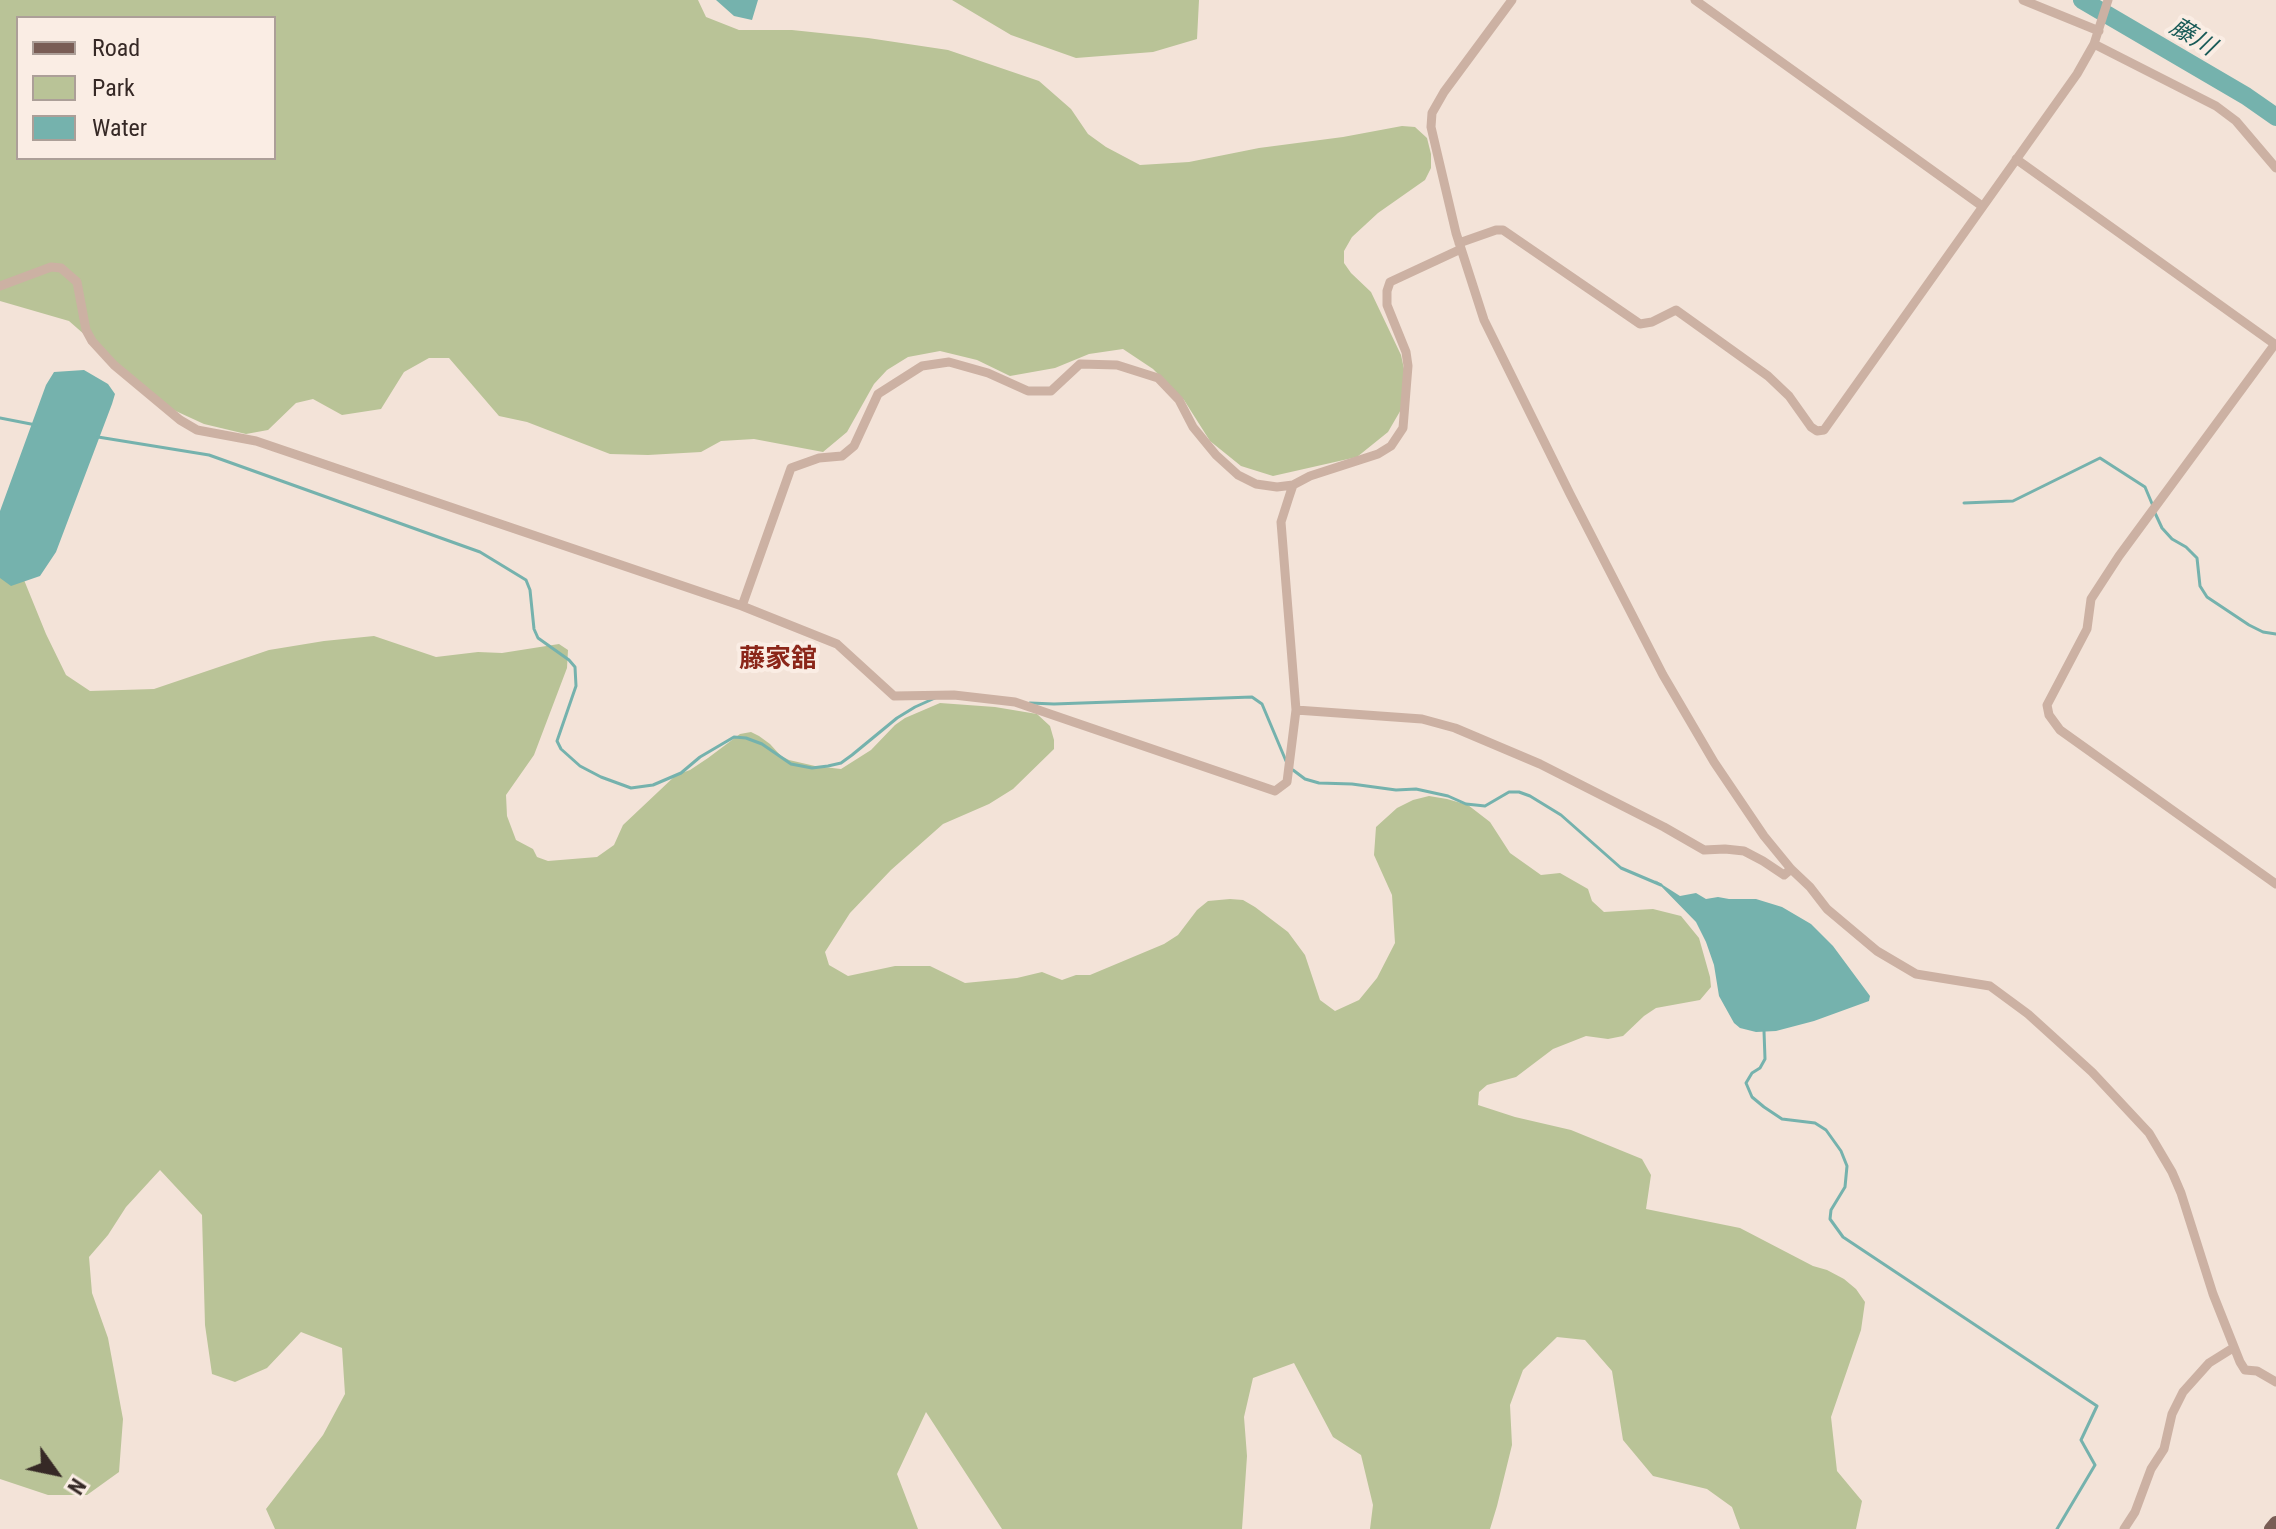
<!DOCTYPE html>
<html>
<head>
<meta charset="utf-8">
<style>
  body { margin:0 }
  #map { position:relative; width:2276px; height:1529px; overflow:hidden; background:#f3e3d8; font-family:"Roboto Condensed",sans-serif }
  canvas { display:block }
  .legend { position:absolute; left:16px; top:16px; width:260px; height:144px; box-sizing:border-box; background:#faede4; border:2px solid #ac9f98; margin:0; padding:10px 14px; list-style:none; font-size:24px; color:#362926 }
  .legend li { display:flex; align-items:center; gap:16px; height:40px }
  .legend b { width:40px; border:2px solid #ac9f98 }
  .north { position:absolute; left:16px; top:1433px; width:80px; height:80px; -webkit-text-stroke:6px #faede4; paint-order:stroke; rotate:123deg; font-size:22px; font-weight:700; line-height:32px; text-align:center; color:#362926 }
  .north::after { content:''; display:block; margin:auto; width:28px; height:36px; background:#362926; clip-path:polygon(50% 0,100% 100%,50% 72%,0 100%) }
</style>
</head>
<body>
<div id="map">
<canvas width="2276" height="1529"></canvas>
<ul class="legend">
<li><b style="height:10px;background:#795d55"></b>Road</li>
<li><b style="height:22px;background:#b9c397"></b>Park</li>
<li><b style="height:22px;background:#75b2ad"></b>Water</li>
</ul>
<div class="north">N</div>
</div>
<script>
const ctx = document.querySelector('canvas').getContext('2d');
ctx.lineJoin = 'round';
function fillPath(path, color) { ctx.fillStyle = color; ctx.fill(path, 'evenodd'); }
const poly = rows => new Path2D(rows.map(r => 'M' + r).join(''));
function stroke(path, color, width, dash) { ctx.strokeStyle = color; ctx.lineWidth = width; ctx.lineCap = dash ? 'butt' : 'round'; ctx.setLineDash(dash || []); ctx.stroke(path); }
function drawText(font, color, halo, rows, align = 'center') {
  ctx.font = font + ' "Roboto Condensed","Noto Sans JP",sans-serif'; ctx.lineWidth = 8; ctx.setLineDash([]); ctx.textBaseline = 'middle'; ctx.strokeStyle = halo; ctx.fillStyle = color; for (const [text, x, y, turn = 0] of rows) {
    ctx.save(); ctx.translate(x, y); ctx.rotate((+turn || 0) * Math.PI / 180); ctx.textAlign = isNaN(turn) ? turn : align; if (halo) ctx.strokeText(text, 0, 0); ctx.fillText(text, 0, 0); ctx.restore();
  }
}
const green = poly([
  [0,0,698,0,706,17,739,30,792,30,868,38,948,50,1039,81,1071,109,1088,134,1106,147,1140,165,1189,162,1259,148,1343,137,1402,126,1415,127,1427,138,1431,154,1431,168,1425,180,1378,213,1352,237,1344,251,1344,263,1351,273,1371,292,1401,355,1406,378,1406,401,1388,432,1357,457,1273,476,1241,466,1210,441,1184,400,1153,369,1123,349,1089,354,1055,368,1010,376,977,360,940,351,908,357,887,370,874,384,847,432,823,452,754,439,721,441,701,452,648,455,610,454,527,422,499,416,449,358,429,358,404,372,381,409,342,415,313,399,296,403,268,430,246,434,204,424,167,407,69,321,0,301],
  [18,18,274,18,274,158,18,158],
  [952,0,1199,0,1197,39,1153,52,1076,58,1011,35],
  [0,521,46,634,66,675,90,691,154,689,269,650,324,641,374,636,436,657,478,652,502,653,559,644,568,650,567,668,534,755,506,795,507,816,516,840,533,849,537,857,548,861,597,857,614,845,623,825,676,775,690,770,708,758,740,734,751,732,759,736,770,744,781,756,789,760,815,766,841,769,871,750,895,725,905,718,940,703,995,707,1037,714,1050,726,1054,740,1054,749,1013,789,989,804,943,824,891,870,850,913,825,952,829,965,848,976,895,966,930,966,965,983,1017,978,1042,972,1062,980,1076,975,1090,975,1164,944,1178,935,1197,910,1208,901,1230,899,1243,900,1255,907,1288,932,1305,955,1320,1000,1335,1011,1359,1000,1377,978,1395,943,1392,895,1374,855,1376,827,1397,808,1413,800,1429,796,1447,799,1468,805,1490,822,1510,853,1541,875,1560,873,1588,889,1592,901,1604,912,1653,909,1681,916,1699,938,1710,977,1711,987,1700,1000,1656,1008,1644,1016,1623,1036,1608,1039,1586,1036,1553,1049,1516,1077,1487,1085,1479,1092,1478,1105,1515,1117,1571,1130,1642,1159,1651,1175,1646,1209,1740,1228,1813,1266,1827,1270,1844,1279,1856,1289,1865,1302,1861,1330,1831,1417,1837,1471,1862,1501,1856,1529,1740,1529,1732,1507,1707,1489,1653,1476,1623,1440,1612,1371,1585,1340,1557,1337,1523,1370,1510,1405,1512,1445,1497,1506,1490,1529,1370,1529,1373,1505,1361,1455,1333,1437,1294,1363,1253,1378,1244,1417,1247,1456,1242,1529,1002,1529,926,1412,897,1474,918,1529,275,1529,266,1509,323,1435,345,1394,342,1348,301,1332,267,1368,235,1382,212,1374,205,1325,202,1215,160,1170,126,1207,108,1235,89,1257,92,1293,108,1338,123,1419,119,1472,87,1495,48,1495,0,1479]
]);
const water = poly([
  [716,0,758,0,752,20,734,16],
  [84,370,108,384,115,394,112,404,56,552,40,576,11,586,0,578,0,511,46,385,54,372],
  [1655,880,1680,896,1696,893,1706,899,1718,897,1729,899,1756,899,1782,907,1811,924,1833,946,1870,996,1869,1001,1814,1021,1776,1031,1756,1032,1740,1028,1734,1023,1719,996,1714,965,1706,942,1696,922]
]);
const stream = poly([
  [0,418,36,425],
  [98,437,209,455,480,552,526,580,530,590,534,629,538,638,569,660,575,667,576,686,557,741,561,749,580,766,601,777,631,788,653,785,681,773,700,757,734,737,746,738,762,744,791,764,812,768,828,766,841,763,852,755,897,718,915,707,935,698],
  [1964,503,2013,501,2100,458,2145,487,2153,506],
  [2155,513,2162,528,2172,539,2186,547,2197,558,2200,586,2207,597,2249,625,2263,632,2276,634],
  [1030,703,1054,704,1252,697,1262,704,1286,761],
  [1293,770,1305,779,1319,783,1352,784,1396,790,1416,789,1448,796,1466,804,1485,806,1509,792,1519,792,1530,796,1561,815,1621,868,1661,885],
  [1764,1031,1765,1059,1760,1068,1752,1073,1746,1083,1752,1097,1764,1107,1782,1119,1815,1123,1826,1130,1841,1151,1847,1166,1845,1187,1831,1210,1830,1219,1843,1237,2097,1406,2081,1440,2095,1465,2057,1529]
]);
const river = poly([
  [2082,0,2246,96,2276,117]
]);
const minor = poly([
  [1512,0,1444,92,1432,113,1431,127,1456,233,1484,320,1570,494,1663,675,1714,762,1764,836,1791,869,1810,887,1827,909,1877,951,1916,974,1990,986,2028,1014,2092,1072,2149,1133,2172,1172,2181,1193,2213,1294,2240,1362,2245,1370,2257,1371,2276,1382],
  [1695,0,1982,206],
  [2023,0,2099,31],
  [2094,44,2216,106,2236,121,2276,168],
  [2016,159,2276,345],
  [1459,243,1496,230,1503,230,1640,324,1652,322,1676,310,1768,376,1789,396,1811,427,1817,431,1824,430,2077,74,2094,44,2108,0],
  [0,286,51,267,61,268,77,282,86,330,92,341,114,365,180,420,197,430,256,441,742,606,837,644,894,696,954,695,1015,702,1275,791,1287,782,1296,710,1281,522,1289,497,1293,485,1310,476,1378,454,1391,446,1403,428,1408,366,1406,352,1387,305,1387,291,1390,282,1461,249],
  [2275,344,2119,556,2091,599,2087,629,2047,705,2049,715,2060,730,2276,884],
  [742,606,791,468,819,458,842,456,854,446,878,394,922,366,949,362,988,373,1028,391,1051,391,1080,364,1117,365,1158,378,1179,400,1193,427,1216,455,1238,475,1256,484,1277,487,1293,485],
  [1296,710,1422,719,1455,728,1540,764,1664,827,1704,850,1725,849,1744,851,1763,861,1784,875,1791,869],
  [2124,1529,2135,1512,2151,1469,2164,1449,2172,1414,2183,1392,2209,1363,2233,1348]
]);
const primary = poly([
  [2271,1529,2276,1523]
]);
const waterNames = [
  ["藤川",2192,38,31]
];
const quarterNames = [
  ["藤家舘",778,660]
];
fillPath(green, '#b9c397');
fillPath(water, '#75b2ad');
stroke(stream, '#75b2ad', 3);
stroke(river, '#75b2ad', 18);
stroke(minor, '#ccb1a3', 9);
stroke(primary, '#795d55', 14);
drawText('italic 24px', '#185a57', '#faede4', waterNames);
drawText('bold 26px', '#8b2619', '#faede4', quarterNames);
</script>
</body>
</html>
